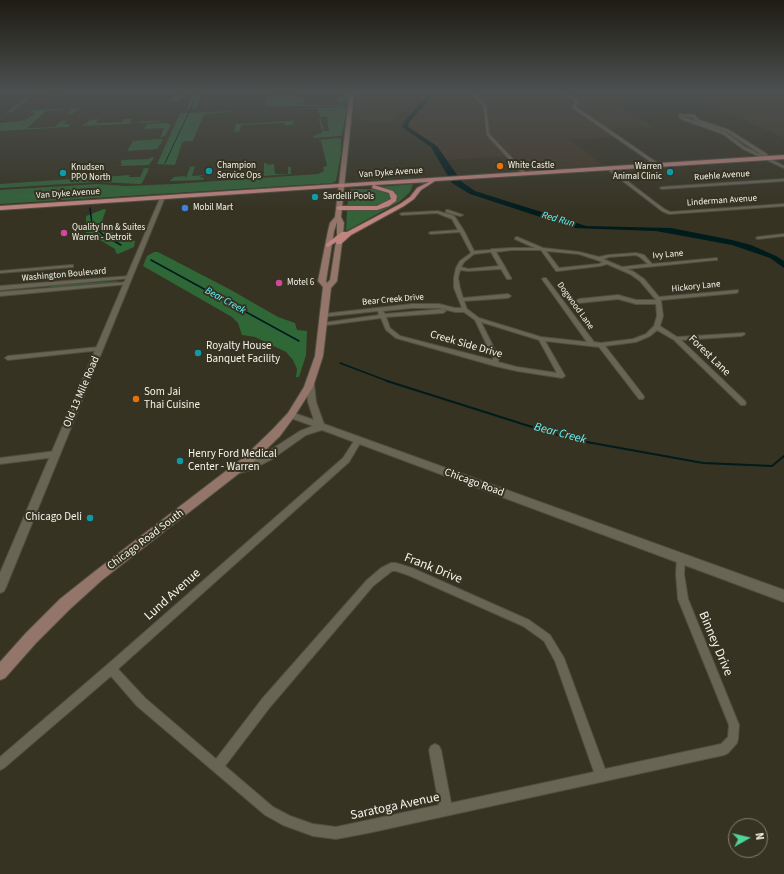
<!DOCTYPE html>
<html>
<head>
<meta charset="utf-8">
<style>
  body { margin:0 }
  #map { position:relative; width:784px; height:874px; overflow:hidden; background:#363323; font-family:"Source Sans 3",sans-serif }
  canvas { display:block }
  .north { position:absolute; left:728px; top:818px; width:40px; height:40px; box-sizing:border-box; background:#363323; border:1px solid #838073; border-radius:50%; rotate:82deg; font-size:11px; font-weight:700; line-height:16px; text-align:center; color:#f6f4eb }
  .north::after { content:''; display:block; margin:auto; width:14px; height:18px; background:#4fd399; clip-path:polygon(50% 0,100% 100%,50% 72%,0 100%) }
</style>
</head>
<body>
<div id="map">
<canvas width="784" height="874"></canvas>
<div class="north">N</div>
</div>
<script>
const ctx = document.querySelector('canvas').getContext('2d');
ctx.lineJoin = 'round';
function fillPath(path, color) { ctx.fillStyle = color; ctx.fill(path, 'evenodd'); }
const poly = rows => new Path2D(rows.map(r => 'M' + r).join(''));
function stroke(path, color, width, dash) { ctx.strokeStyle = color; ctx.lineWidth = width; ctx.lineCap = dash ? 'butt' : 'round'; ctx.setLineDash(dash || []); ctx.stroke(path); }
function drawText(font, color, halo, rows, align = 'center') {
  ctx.font = font + ' "Source Sans 3",sans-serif'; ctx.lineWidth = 4; ctx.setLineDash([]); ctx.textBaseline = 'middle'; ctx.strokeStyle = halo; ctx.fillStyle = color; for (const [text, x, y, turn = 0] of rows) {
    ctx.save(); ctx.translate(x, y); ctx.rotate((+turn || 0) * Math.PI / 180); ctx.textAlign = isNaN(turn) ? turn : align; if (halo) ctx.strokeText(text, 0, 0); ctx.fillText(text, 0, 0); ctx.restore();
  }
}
const industrial = poly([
  [356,91,423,91,390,122,377,122,354,120],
  [437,91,784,91,784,138,702,101,619,105,654,127,606,129,616,137,571,140,603,165,528,170,523,168,512,156,447,160,431,142,408,127,409,122]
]);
const green = poly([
  [162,91,187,91,187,92,180,101,168,102,175,92,147,92],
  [266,91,298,91,296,97,306,98,302,105,342,105,346,103,348,104,342,106,266,106],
  [306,91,348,91,348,101,337,104,340,92],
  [66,95,30,98,13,111,15,112,5,113,26,97],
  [342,107,347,108,342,135,340,136,314,138,313,136,322,133,319,119,293,121,293,125,285,125,284,123,241,125,240,131,234,132,236,124,321,119,323,127,326,128,322,129,323,131,329,131,327,117,320,117,318,109,282,109],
  [81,108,72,114,67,115,72,109,46,111,27,128,55,127,61,121,67,121,63,124,71,124,68,127,0,131,0,123,25,120,35,114,30,112,32,110],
  [231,111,231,112,204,114,193,141,185,141,182,143,175,165,157,164,180,113],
  [98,119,96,123,122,122,124,119,132,119,130,122,168,120,147,123,133,122,128,124,82,126,90,120],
  [166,123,171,125,165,136,162,137,160,138,164,128,144,129,147,124],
  [338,138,341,139,341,153,336,181,332,183,0,204,0,190,97,184,126,186,174,184,318,174,324,171,323,167,327,166,321,141,318,140],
  [160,139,163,140,157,149,127,151,133,141],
  [152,157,154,158,149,165,118,166,121,165,122,163,120,163,122,160,149,159],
  [264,163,267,163,267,165,274,164,275,174,288,174,288,167,291,167,291,174,264,176],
  [195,166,192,176,205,175,199,177,204,178,203,180,170,181,174,177,185,176,186,178,190,167],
  [147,168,149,169,142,183,140,184,98,182,0,188,0,184,130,175,129,177,140,177,144,169,140,169],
  [413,184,410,192,399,202,346,231,347,210,379,209,391,205,397,200,397,196,395,192,377,187],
  [350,189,377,189,391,195,391,200,379,206,347,207],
  [118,281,115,283,48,288,52,285]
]);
const forest = poly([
  [47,91,125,91,30,94],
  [194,91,204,91,196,108,188,109,187,107],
  [189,113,195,115,184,132,173,161,167,164,161,163,166,153,169,141,182,115],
  [126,187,133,189,147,187,149,187,149,190,128,193,115,192],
  [57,192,60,194,40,200,21,197,10,199,20,195],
  [104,209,106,210,102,221,105,228,121,237,135,241,134,247,118,254,116,253,115,249,100,240,83,240,86,232,83,229,86,223,86,216],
  [154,252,158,252,231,290,278,317,295,323,297,330,307,331,306,355,299,377,296,377,297,369,293,360,286,352,255,337,242,335,238,323,232,317,143,266,147,256]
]);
const water = poly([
  [432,91,437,91,409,122,408,127,437,146,462,182,475,191,586,226,671,228,732,240,751,245,776,256,784,261,784,268,770,258,732,245,656,231,574,228,470,194,452,183,431,147,402,127,404,122]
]);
const streamFar2 = poly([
  [30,94,102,91],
  [0,96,14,95],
  [190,110,198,91],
  [165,163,189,112]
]);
const streamFar1 = poly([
  [90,208,92,224,103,235,121,245],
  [151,260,299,341],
  [340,363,390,382]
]);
const stream = poly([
  [387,381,570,439,703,463,772,466,784,456]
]);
const minor = poly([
  [352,91,378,91,351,93,352,91],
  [468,91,470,91,486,106,489,134,525,172,525,174,523,174,487,135,484,106,468,91],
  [560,91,562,91,577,100,577,104,575,106,576,107,659,164,659,166,657,166,574,109,572,106,575,104,575,101,560,91],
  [680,114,694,115,699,120,729,130,767,154,768,158,784,166,784,168,743,149,723,134,681,119,679,115,680,114],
  [682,116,692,117,697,122,727,132,765,157,745,147,725,132,683,117,682,116],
  [607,167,609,167,664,209,670,212,784,204,784,206,669,214,662,211,607,169,607,167],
  [784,179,784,181,662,189,660,188,662,187,784,179],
  [446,210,448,210,463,215,460,216,446,212,446,210],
  [437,211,452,215,455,217,464,231,474,251,490,250,492,249,494,249,512,248,535,248,515,239,515,238,517,237,543,248,579,252,599,257,608,255,636,253,644,255,652,264,717,258,717,260,715,260,627,269,634,272,644,279,659,297,738,290,738,292,736,293,661,300,663,316,660,326,677,337,744,333,745,334,742,336,681,340,745,401,746,403,745,405,741,405,674,340,657,330,650,336,636,342,605,346,643,395,644,397,643,399,639,399,599,347,545,341,565,376,562,378,517,371,495,366,396,338,386,330,381,318,320,326,320,324,322,323,379,315,378,311,321,317,320,316,323,314,412,304,439,304,455,308,462,308,454,288,454,278,456,268,460,261,471,253,460,232,431,234,429,233,431,232,458,230,452,219,437,213,402,215,400,214,402,213,437,211],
  [512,250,541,250,556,271,558,271,600,266,607,264,630,274,640,281,656,300,636,300,618,295,579,299,576,301,579,303,618,299,636,304,656,304,657,316,654,326,646,334,633,339,601,343,594,342,546,278,544,278,542,279,587,342,541,337,479,318,467,309,464,301,508,298,511,296,508,294,463,298,460,288,458,278,460,270,468,271,501,269,507,279,511,279,511,278,505,267,496,252,512,250],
  [546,251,579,254,603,262,599,264,559,268,546,251],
  [491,252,499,266,468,269,461,267,464,262,474,254,491,252],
  [636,255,640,257,648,264,622,267,603,259,609,257,636,255],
  [412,308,439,308,455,312,464,312,475,320,493,358,493,360,400,336,390,328,386,317,443,313,446,311,443,309,385,314,383,311,412,308],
  [481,322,539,340,557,373,517,367,498,362,499,358,481,322],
  [784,234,784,236,758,239,756,238,758,237,784,234],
  [71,265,73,265,73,267,0,273,0,271,71,265],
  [130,276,132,277,132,278,0,290,0,286,130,276],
  [127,282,129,282,129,284,0,296,0,292,127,282],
  [99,347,101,348,101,350,8,360,5,358,8,356,99,347],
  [358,437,360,438,362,440,349,462,118,669,145,698,216,759,262,699,367,580,381,568,391,563,396,563,412,568,529,620,550,635,564,658,605,769,721,744,728,737,729,725,678,599,676,574,677,559,678,556,681,555,684,556,685,559,684,574,688,599,739,725,738,739,737,743,728,753,724,755,368,833,336,839,313,836,283,825,265,815,137,706,111,676,4,768,0,770,0,757,107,665,343,458,356,438,358,437],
  [392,571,396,571,408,575,523,626,544,641,555,661,594,772,451,803,441,750,439,746,435,744,431,746,429,750,439,805,336,827,313,824,290,816,273,807,225,766,270,707,373,586,392,571],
  [56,451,59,452,60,454,59,456,56,457,0,464,0,458,56,451]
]);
const tertiary = poly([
  [161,196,165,197,6,587,4,591,0,593,0,573,161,196],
  [310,380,314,383,316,402,324,424,784,590,784,602,322,430,306,435,272,459,251,470,236,474,233,473,231,470,233,467,246,464,266,453,300,431,313,426,288,417,287,415,291,412,314,420,308,402,306,383,310,380]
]);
const secondary = poly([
  [350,91,354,91,341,217,344,223,343,235,337,281,331,288,323,356,313,387,294,417,280,436,251,464,102,580,70,609,36,643,5,678,0,680,0,662,26,633,60,599,94,572,243,458,272,430,288,413,304,387,315,356,323,287,318,281,328,231,330,223,335,217,350,91],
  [337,222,337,235,330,280,327,283,326,281,334,231,337,222]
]);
const primary = poly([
  [784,155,784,159,435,181,421,190,414,199,404,206,351,235,341,244,337,244,336,242,328,247,326,246,326,244,342,232,347,232,400,204,410,197,417,188,429,182,374,185,393,191,397,196,396,201,389,206,377,210,339,210,336,208,339,206,377,206,391,199,389,193,372,188,373,185,0,210,0,206,784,155]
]);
const rail = poly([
  [0,92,19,91]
]);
const markers = [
  [500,166,4,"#e8710a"],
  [209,171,4,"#0f9aa8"],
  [670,172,4,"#0f9aa8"],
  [63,173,4,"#0f9aa8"],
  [315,197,4,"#0f9aa8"],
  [185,208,4,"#3f7fe0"],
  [64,233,4,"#d1479c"],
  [279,283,4,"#d1479c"],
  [198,353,4,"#0f9aa8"],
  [136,399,4,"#e8710a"],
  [180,461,4,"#0f9aa8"],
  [90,518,4,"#0f9aa8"]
];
const farPoinames = [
  ["Champion",217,166],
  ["Service Ops",217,176],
  ["White Castle",508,166],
  ["Warren",662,167,"right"],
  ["Animal Clinic",662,177,"right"],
  ["Knudsen",71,168],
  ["PPO North",71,178],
  ["Sardelli Pools",323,197],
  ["Mobil Mart",193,208],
  ["Quality Inn & Suites",72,228],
  ["Warren - Detroit",72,238],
  ["Motel 6",287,283]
];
const farStreetnames = [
  ["Van Dyke Avenue",391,173,-4],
  ["Ruehle Avenue",722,176,-4],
  ["Van Dyke Avenue",68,194,-4],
  ["Linderman Avenue",722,201,-4],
  ["Ivy Lane",668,255,-5],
  ["Washington Boulevard",64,275,-5],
  ["Hickory Lane",696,287,-6],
  ["Bear Creek Drive",393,300,-5],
  ["Dogwood Lane",575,306,54]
];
const farWaternames = [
  ["Red Run",558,220,16],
  ["Bear Creek",225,301,29]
];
const streetNames = [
  ["Creek Side Drive",466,345,16],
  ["Forest Lane",709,356,44],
  ["Old 13 Mile Road",82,392,-67],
  ["Chicago Road",474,483,20],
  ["Chicago Road South",146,540,-37]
];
const poiNames = [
  ["Royalty House",206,347],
  ["Banquet Facility",206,360],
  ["Som Jai",144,393],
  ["Thai Cuisine",144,406],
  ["Henry Ford Medical",188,455],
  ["Center - Warren",188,468],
  ["Chicago Deli",82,518,"right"]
];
const waterNames = [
  ["Bear Creek",560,434,15]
];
const nearStreetnames = [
  ["Frank Drive",433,569,22],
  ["Lund Avenue",173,595,-42],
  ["Binney Drive",715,644,67],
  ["Saratoga Avenue",395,807,-12]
];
fillPath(industrial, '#433828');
fillPath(green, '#336239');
fillPath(forest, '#2f6737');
fillPath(water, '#001b1c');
stroke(streamFar2, '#001b1c', 1);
stroke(streamFar1, '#001b1c', 1.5);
stroke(stream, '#001b1c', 2);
stroke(minor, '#524e42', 2);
stroke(tertiary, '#524e42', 2);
stroke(secondary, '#524e42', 2);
stroke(primary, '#524e42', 2);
fillPath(minor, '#686554');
fillPath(tertiary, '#686554');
fillPath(secondary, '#947569');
fillPath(primary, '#c0847f');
stroke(rail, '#bcbaaf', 1.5);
stroke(rail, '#363323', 1, [2.5]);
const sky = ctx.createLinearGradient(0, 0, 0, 213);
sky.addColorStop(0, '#1e1c13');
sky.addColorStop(0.43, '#4c5050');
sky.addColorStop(1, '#4c505000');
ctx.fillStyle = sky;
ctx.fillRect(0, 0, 784, 213);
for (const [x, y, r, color] of markers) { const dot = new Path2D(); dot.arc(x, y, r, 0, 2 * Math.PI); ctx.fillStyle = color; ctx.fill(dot); stroke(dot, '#363323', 1.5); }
drawText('9px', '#f6f4eb', '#363323', farPoinames, 'left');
drawText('9px', '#f6f4eb', '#363323', farStreetnames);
drawText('italic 10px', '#61f6f9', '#363323', farWaternames);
drawText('11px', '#f6f4eb', '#363323', streetNames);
drawText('11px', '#f6f4eb', '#363323', poiNames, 'left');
drawText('italic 12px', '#61f6f9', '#363323', waterNames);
drawText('13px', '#f6f4eb', '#363323', nearStreetnames);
</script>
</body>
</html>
